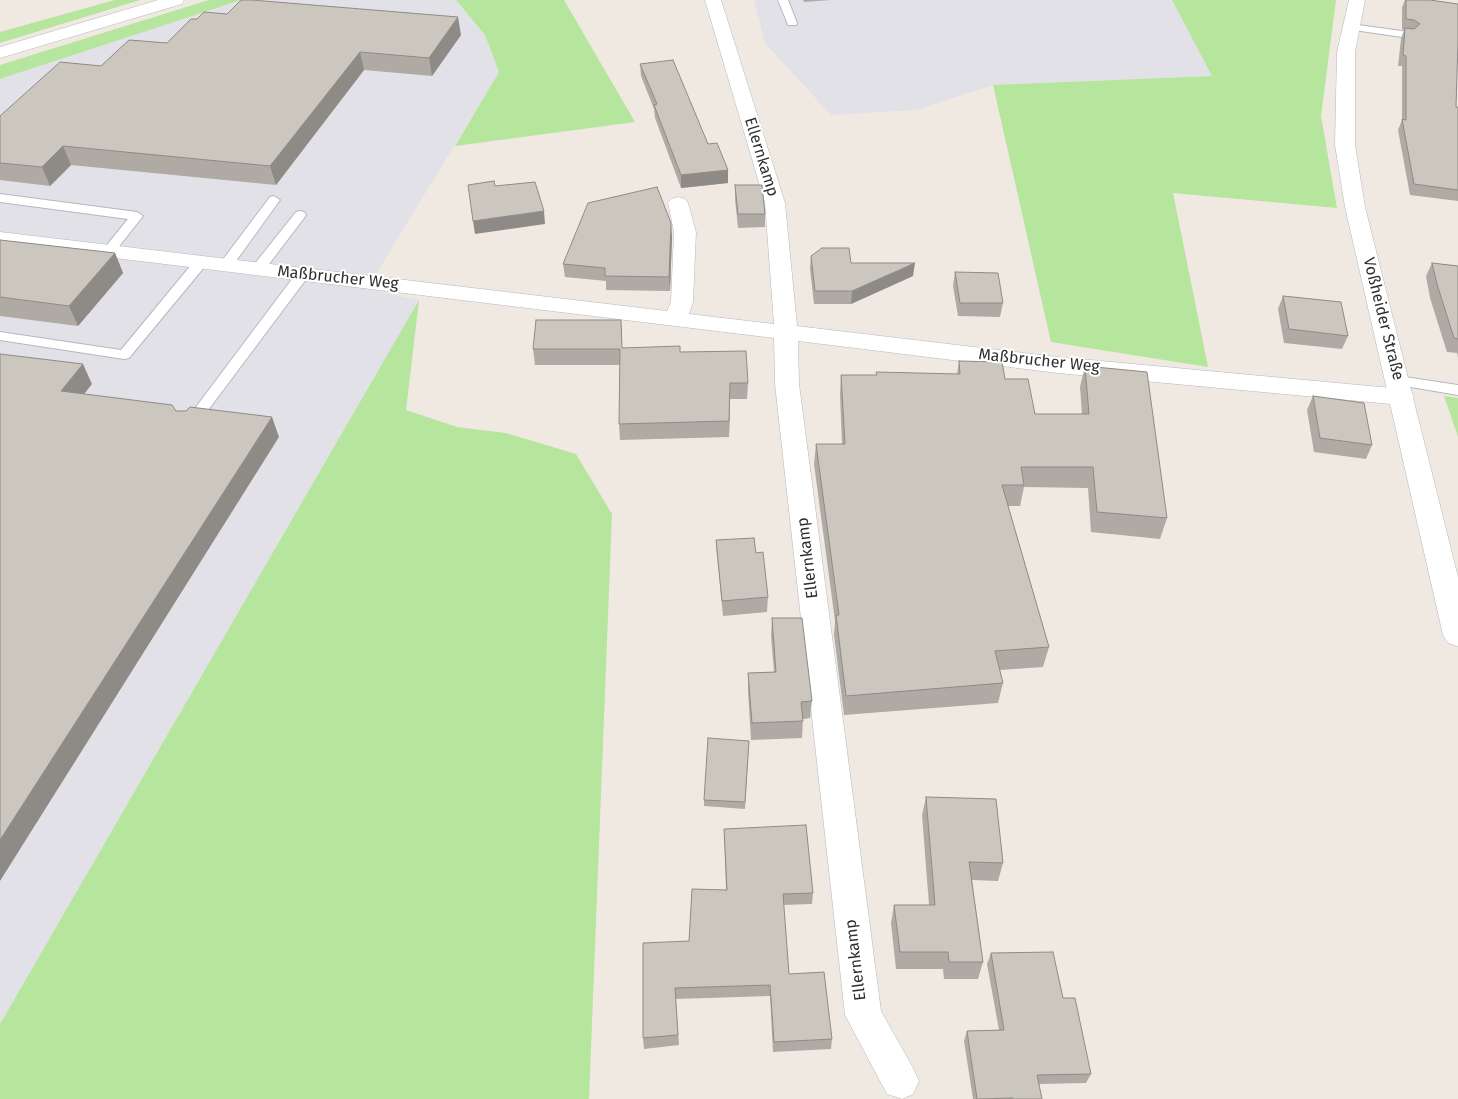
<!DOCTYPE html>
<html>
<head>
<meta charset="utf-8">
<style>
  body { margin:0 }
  canvas { display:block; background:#efe9e1 }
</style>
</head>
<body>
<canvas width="1458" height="1099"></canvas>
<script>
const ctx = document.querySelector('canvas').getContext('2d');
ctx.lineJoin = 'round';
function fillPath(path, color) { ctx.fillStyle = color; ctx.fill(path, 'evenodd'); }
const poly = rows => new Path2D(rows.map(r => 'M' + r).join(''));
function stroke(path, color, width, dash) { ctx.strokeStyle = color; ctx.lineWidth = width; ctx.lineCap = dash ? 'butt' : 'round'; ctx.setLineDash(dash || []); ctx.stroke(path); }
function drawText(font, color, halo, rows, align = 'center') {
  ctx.font = font + ' "Fira Sans",sans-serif'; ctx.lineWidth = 4; ctx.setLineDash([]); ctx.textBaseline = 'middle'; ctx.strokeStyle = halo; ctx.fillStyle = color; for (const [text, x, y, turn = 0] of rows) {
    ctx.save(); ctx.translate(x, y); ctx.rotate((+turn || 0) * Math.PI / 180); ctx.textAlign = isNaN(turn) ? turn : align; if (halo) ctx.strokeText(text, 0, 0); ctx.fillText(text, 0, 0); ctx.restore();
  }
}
const industrial = poly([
  [241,0,456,0,485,35,499,72,367,289,419,300,0,1024,0,79],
  [754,0,1172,0,1212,76,993,85,916,110,831,115,765,43]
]);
const green = poly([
  [115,0,140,0,0,43,0,32],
  [209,0,241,0,0,79,0,65],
  [456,0,564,0,635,122,455,146,499,72,485,35],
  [1172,0,1336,0,1321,116,1337,208,1173,193,1208,367,1051,342,993,85,1212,76],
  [419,300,406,410,457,427,506,433,576,454,612,514,589,1099,0,1099,0,1024],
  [1444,396,1458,398,1458,437]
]);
const lane = poly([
  [778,0,788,0,797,23,796,25,788,25,778,0],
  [1351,24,1409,32,1414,35,1409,38,1347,29,1347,25,1351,24],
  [0,194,137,212,143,216,113,254,108,255,102,251,128,219,0,202,0,194],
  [274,196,280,200,231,268,221,268,220,265,221,262,270,197,274,196],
  [300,211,304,212,306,215,304,218,263,272,253,272,252,269,253,266,296,212,300,211],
  [201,258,207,262,206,265,129,358,124,359,0,340,0,332,121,350,196,259,201,258],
  [303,270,310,274,194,429,184,429,182,426,184,423,298,271,303,270],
  [1398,376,1458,385,1458,395,1393,384,1391,381,1393,378,1398,376]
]);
const street = poly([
  [705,0,721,0,785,203,797,326,1058,357,1402,389,1411,391,1414,397,1411,403,1402,405,1058,373,798,341,799,384,881,1011,913,1068,919,1081,913,1094,902,1099,887,1094,845,1015,775,384,774,338,0,244,0,232,667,311,671,302,674,232,668,203,671,199,678,197,685,199,688,203,696,232,693,302,689,314,774,324,765,203,705,0]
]);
const secondary = poly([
  [158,0,184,0,182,4,0,58,0,47,158,0],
  [1349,0,1365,0,1355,52,1355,145,1365,207,1458,577,1458,646,1448,643,1443,635,1345,207,1335,145,1337,52,1349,0]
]);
const wall = poly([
  [803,0,831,0,804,2],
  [1405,0,1430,0,1458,4,1458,53,1457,53,1456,107,1458,107,1458,201,1410,195,1398,130,1402,120,1402,66,1398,66,1401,39,1404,30,1402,29,1402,7],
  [197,19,461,35,432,76,364,70,276,185,71,165,50,186,0,180,0,116,101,66,167,43],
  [640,64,708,144,728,183,681,188,655,118,654,109,641,76],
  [735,185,765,214,765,227,738,228,735,199],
  [672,237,670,291,606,290,606,281,565,277,563,264],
  [0,240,115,253,123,273,78,326,0,316],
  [811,256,851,263,913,276,851,304,814,304,810,269],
  [1432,263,1458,266,1458,358,1457,353,1447,352,1430,298,1426,276],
  [955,272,1003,303,1000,317,958,316,953,286],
  [1283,296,1348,336,1342,349,1284,343,1278,309],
  [621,320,622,348,680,352,748,383,747,399,730,399,729,437,620,440,619,424,620,365,535,365,533,349],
  [959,361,1005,379,1035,414,1082,414,1080,387,1085,366,1167,518,1160,539,1091,532,1088,488,1024,487,1020,506,1008,506,1049,647,1043,667,1000,670,1003,683,998,703,844,715,834,635,835,621,814,464,816,444,842,444,840,395,841,375,876,375,957,374],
  [1313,396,1372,445,1366,459,1314,452,1307,410],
  [716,540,756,553,768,597,767,612,723,616,717,555],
  [772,618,812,701,810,718,803,719,802,738,751,740,748,691,748,673,774,672,771,636],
  [749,741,745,809,704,806,704,800],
  [926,797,1003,863,998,881,972,880,983,962,978,979,944,979,943,969,896,969,891,923,894,905,929,905,922,815],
  [724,829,813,893,812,904,783,905,789,974,832,1039,831,1049,773,1052,770,996,676,999,679,1045,644,1049,643,1038,689,941,726,890],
  [991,953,1063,998,1091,1074,1086,1083,1039,1084,1042,1099,973,1099,964,1041,967,1031,999,1030,987,964]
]);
const shadedWall = poly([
  [458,17,461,35,432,76,429,58],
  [360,52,364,70,276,185,270,166],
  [63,146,71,165,50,186,42,167],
  [728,170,728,183,681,188,681,175],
  [544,211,545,224,475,234,473,221],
  [671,223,672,237,670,291,669,277],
  [115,253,123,273,78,326,69,306],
  [915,263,913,276,851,304,852,291],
  [83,364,92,384,71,411,61,391],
  [730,383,730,399,729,437,729,421],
  [272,417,279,437,0,881,0,840]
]);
const building = poly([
  [241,0,252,0,458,17,429,58,360,52,270,166,63,146,42,167,0,163,0,116,60,62,101,66,129,40,167,43,191,19,197,19,204,12,227,14,241,0],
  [1406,0,1430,0,1458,4,1458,42,1456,107,1458,107,1458,190,1414,184,1402,119,1406,120,1406,56,1403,55,1405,28,1414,29,1420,24,1414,20,1406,19,1406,0],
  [673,60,708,144,717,143,728,170,681,175,654,105,657,104,640,64,673,60],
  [494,181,495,186,535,182,544,211,473,221,468,185,494,181],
  [735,185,762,185,765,214,738,214,735,185],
  [657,187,671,223,669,277,605,276,605,268,563,264,588,203,657,187],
  [0,240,115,253,69,306,0,297,0,240],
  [822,248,849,248,851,263,915,263,852,291,815,291,811,256,822,248],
  [1432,263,1458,266,1458,339,1454,338,1437,284,1432,263],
  [955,272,998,273,1003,303,960,303,955,272],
  [1283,296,1341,302,1348,336,1289,329,1283,296],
  [536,320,621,320,622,348,680,346,680,352,746,351,748,383,730,383,729,421,619,424,620,349,533,349,536,320],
  [0,354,83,364,61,391,172,405,176,411,186,411,190,407,272,417,0,840,0,354],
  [959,361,1002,362,1005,379,1028,379,1035,414,1089,414,1085,366,1147,372,1167,518,1097,512,1093,467,1021,467,1024,485,1002,485,1049,647,995,651,1003,683,846,696,836,615,839,615,816,444,845,444,841,375,877,375,876,372,960,374,959,361],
  [1313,396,1364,403,1372,445,1320,438,1313,396],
  [754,538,756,553,763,552,768,597,722,601,716,540,754,538],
  [772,618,802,618,812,701,801,702,803,721,752,723,748,673,776,672,772,618],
  [708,738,749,741,745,802,704,800,708,738],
  [926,797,996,799,1003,863,969,862,983,962,949,962,948,952,900,952,894,905,935,905,926,797],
  [806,825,813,893,783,894,789,974,824,972,832,1039,774,1042,770,985,675,988,678,1035,643,1038,643,943,689,941,692,889,727,890,724,829,806,825],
  [1053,952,1063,998,1075,998,1091,1074,1037,1075,1042,1099,1013,1099,1013,1098,977,1099,967,1031,1004,1030,991,953,1053,952]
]);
const streetNames = [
  ["Ellernkamp",761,157,73],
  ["Maßbrucher Weg",338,278,6],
  ["Voßheider Straße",1383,319,76],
  ["Maßbrucher Weg",1039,361,6],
  ["Ellernkamp",808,558,-97],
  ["Ellernkamp",856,960,-97]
];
fillPath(industrial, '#e3e1e8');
fillPath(green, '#b6e59e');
stroke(lane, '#b4b7c1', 2);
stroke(street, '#b4b7c1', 1);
stroke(secondary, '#b4b7c1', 1);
fillPath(lane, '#fff');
fillPath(street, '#fff');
fillPath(secondary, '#fff');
fillPath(wall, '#afaba4');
fillPath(shadedWall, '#8e8b86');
fillPath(building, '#cbc7bf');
stroke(building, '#8e8b86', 1);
drawText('16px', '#2e2e2e', '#fff', streetNames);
</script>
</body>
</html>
